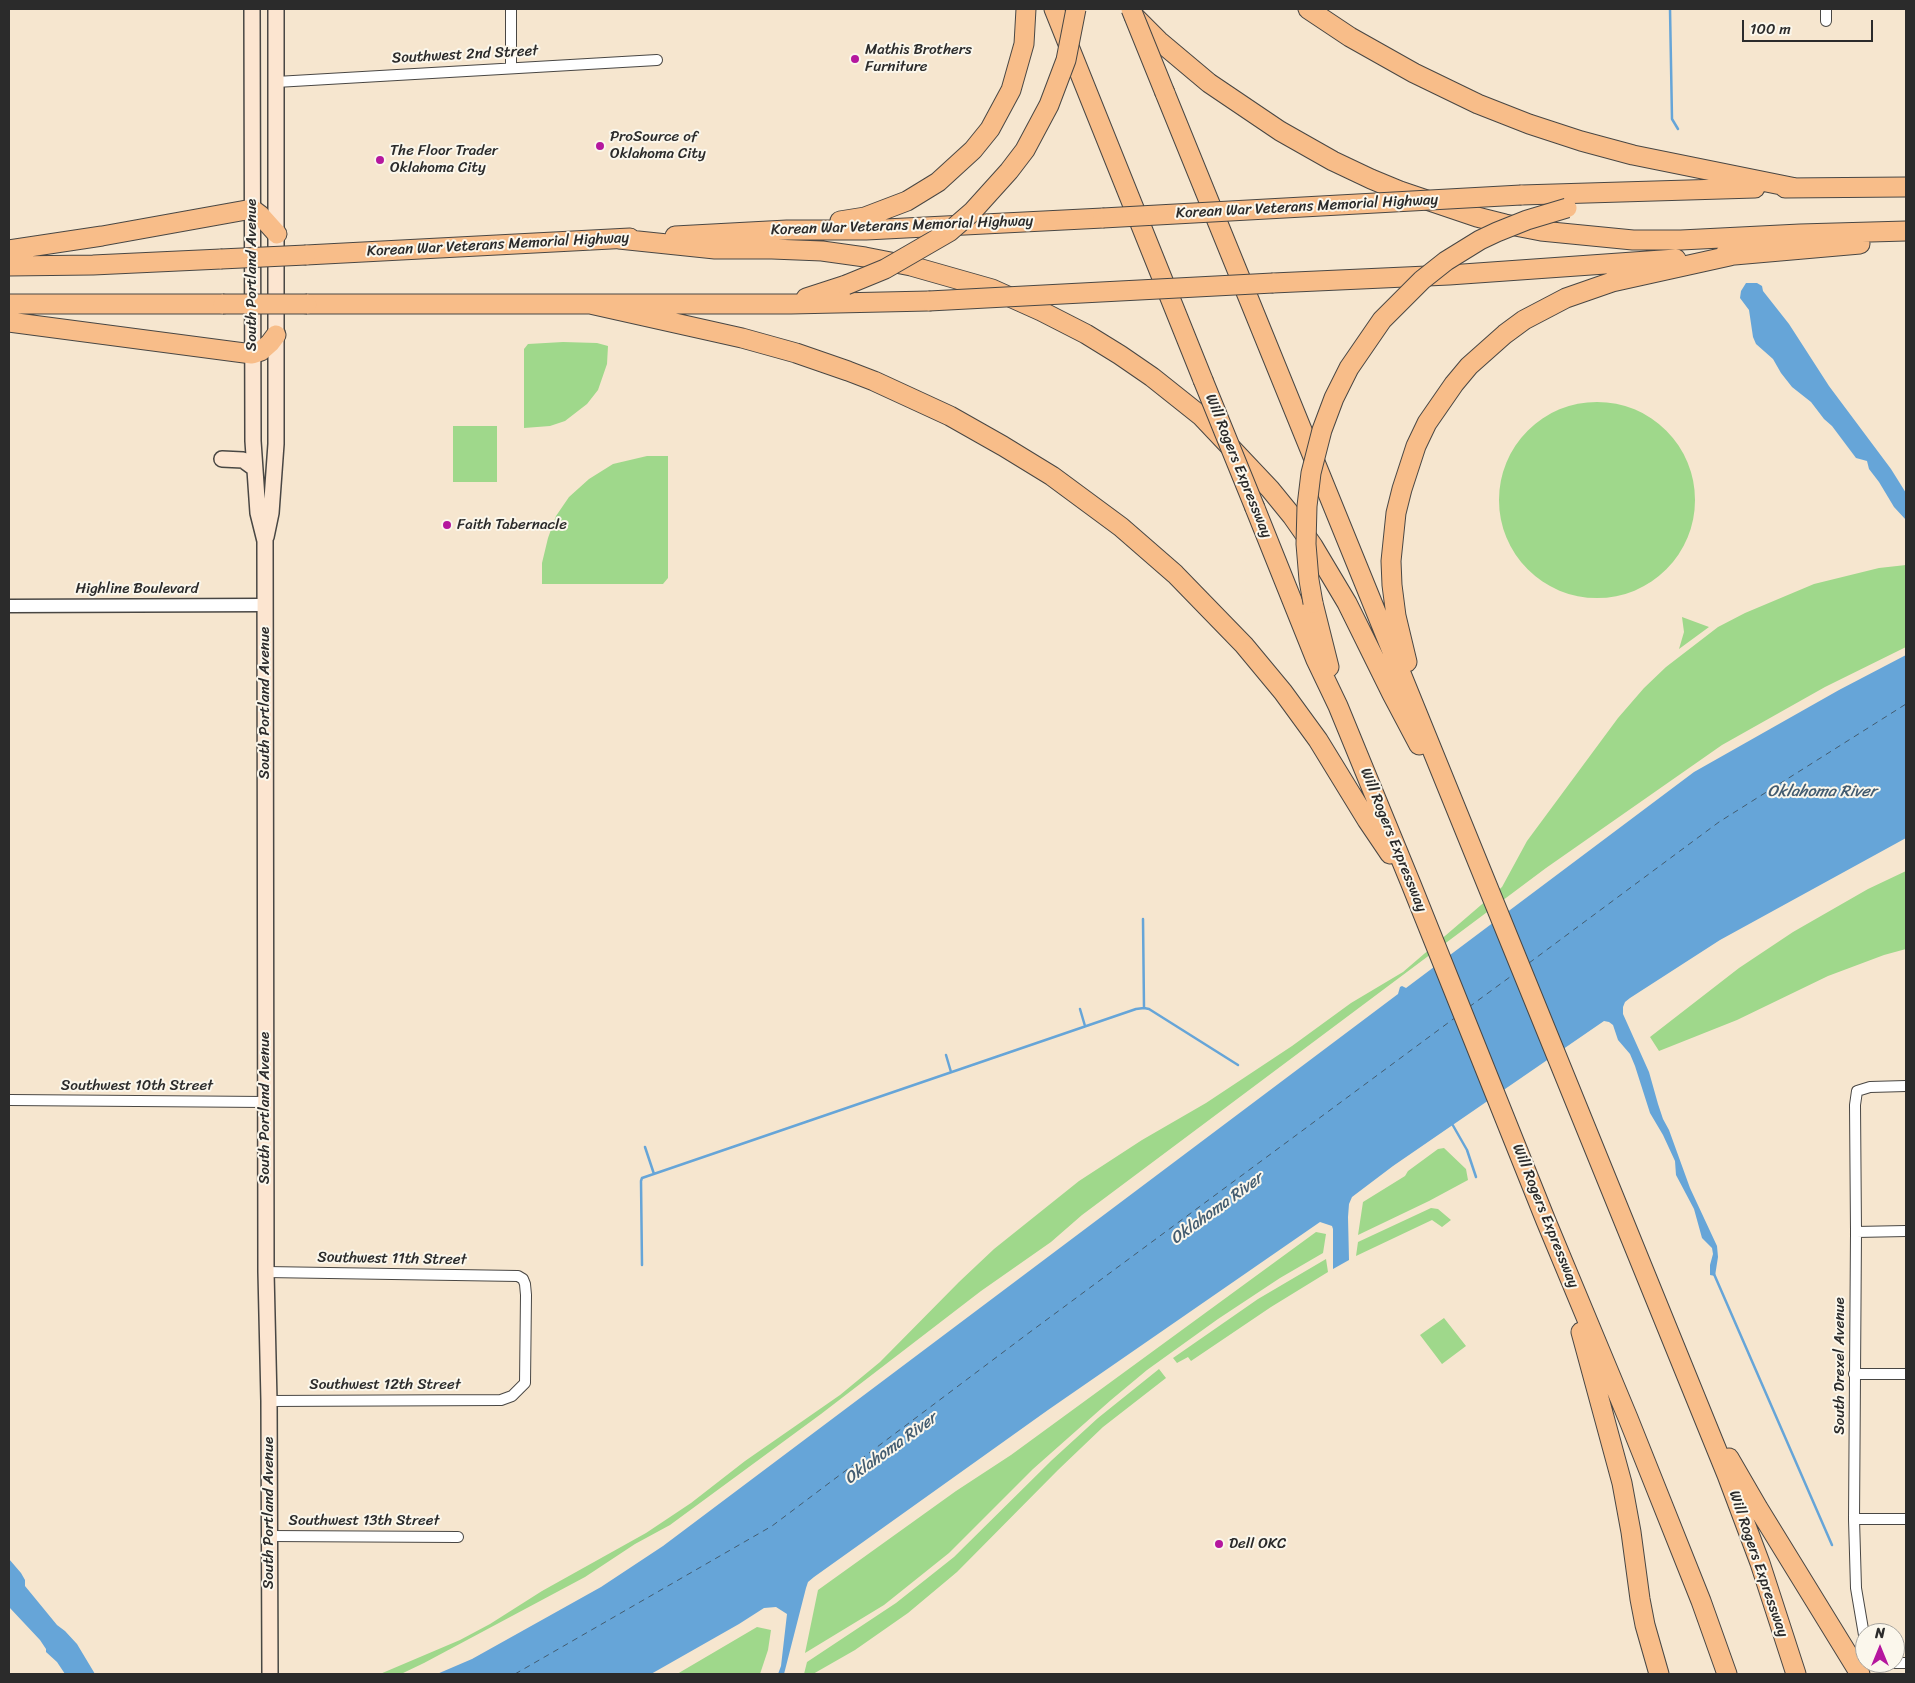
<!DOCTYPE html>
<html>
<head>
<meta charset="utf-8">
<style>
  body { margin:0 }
  #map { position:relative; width:1915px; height:1683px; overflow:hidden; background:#f6e6cf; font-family:Sriracha,sans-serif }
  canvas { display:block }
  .frame { position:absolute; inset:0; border:10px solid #2b2b2b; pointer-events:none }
  .north { position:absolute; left:1855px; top:1623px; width:50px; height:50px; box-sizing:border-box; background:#fbf7ec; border:1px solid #a8a59f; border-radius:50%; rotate:0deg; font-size:14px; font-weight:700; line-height:20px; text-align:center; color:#2b2b2b }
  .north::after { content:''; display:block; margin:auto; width:18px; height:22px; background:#b5179e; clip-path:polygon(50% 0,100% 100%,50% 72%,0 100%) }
  .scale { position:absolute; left:1742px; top:20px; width:131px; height:22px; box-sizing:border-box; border:2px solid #2b2b2b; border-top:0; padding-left:6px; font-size:15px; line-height:18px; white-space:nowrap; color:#2b2b2b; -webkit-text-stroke:4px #fbf7ec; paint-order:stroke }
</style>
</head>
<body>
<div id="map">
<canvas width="1915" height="1683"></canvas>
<div class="frame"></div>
<div class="north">N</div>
<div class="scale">100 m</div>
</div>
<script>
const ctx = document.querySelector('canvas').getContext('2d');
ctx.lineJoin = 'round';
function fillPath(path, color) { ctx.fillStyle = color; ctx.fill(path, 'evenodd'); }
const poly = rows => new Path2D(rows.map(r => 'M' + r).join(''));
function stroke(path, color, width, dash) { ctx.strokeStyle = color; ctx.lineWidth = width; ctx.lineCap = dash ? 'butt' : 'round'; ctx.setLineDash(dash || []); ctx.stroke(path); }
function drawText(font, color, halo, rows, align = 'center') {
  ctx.font = font + ' Sriracha,sans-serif'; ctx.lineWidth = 4; ctx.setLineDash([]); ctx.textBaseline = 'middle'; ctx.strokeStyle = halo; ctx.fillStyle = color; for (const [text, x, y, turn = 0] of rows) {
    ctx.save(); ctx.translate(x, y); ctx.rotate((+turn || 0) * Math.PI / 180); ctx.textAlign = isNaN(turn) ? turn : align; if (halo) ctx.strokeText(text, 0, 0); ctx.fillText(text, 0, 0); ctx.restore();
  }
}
const green = poly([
  [563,342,597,343,608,346,607,364,598,390,587,404,565,421,550,426,524,428,524,349,528,344],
  '1499 500a98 98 0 1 1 196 0a98 98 0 1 1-196 0Z',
  [453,426,497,426,497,482,453,482],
  [647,456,668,456,668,578,663,584,542,584,542,563,548,538,556,516,569,497,589,479,613,464],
  [1906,565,1906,647,1825,687,1722,745,1546,868,1082,1215,1051,1242,981,1291,821,1414,670,1525,635,1544,585,1577,424,1663,401,1674,380,1674,460,1640,490,1624,542,1591,646,1533,691,1503,745,1461,840,1395,880,1362,959,1282,994,1249,1079,1181,1142,1140,1206,1103,1292,1046,1351,1003,1403,972,1502,887,1527,841,1618,718,1644,688,1666,667,1718,627,1745,613,1814,584,1879,568],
  [1682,617,1709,627,1679,649,1684,632],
  [1906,871,1906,949,1884,955,1828,976,1737,1020,1659,1051,1650,1037,1739,968,1793,932,1868,889],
  [1444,1148,1466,1169,1468,1180,1429,1201,1358,1235,1363,1202,1405,1176,1408,1171,1438,1149],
  [1431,1208,1438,1209,1451,1220,1442,1227,1432,1220,1356,1256,1358,1242],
  [1316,1232,1326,1234,1323,1253,1280,1278,1218,1319,1147,1370,1111,1400,1033,1469,949,1553,884,1605,805,1653,818,1590,956,1491,1011,1455],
  [1326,1259,1328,1272,1271,1307,1191,1361,1188,1357,1177,1363,1173,1358,1258,1299],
  [1444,1318,1466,1346,1442,1364,1420,1335],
  [1159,1369,1166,1378,1103,1427,1058,1470,957,1572,908,1613,855,1650,813,1674,804,1674,807,1662,896,1603,954,1557,1052,1460,1098,1418],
  [757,1627,771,1630,768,1650,760,1674,677,1674]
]);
const water = poly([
  [1746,283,1757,283,1762,286,1763,291,1789,324,1829,386,1891,469,1906,493,1906,520,1894,507,1879,482,1869,469,1867,461,1856,458,1832,426,1824,419,1811,402,1792,387,1781,373,1773,359,1756,344,1753,337,1749,310,1740,298,1741,291],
  [1906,655,1906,838,1720,940,1630,998,1625,1002,1623,1007,1623,1014,1649,1072,1658,1104,1663,1119,1669,1130,1690,1188,1717,1246,1718,1257,1715,1276,1710,1275,1710,1265,1713,1254,1712,1248,1702,1238,1694,1209,1676,1175,1675,1161,1663,1135,1650,1113,1635,1066,1630,1054,1618,1040,1613,1025,1609,1022,1604,1021,1393,1166,1352,1197,1349,1204,1348,1217,1349,1260,1333,1269,1333,1229,1332,1226,1320,1222,1048,1410,814,1577,808,1582,806,1588,784,1674,778,1674,781,1666,787,1614,776,1607,764,1608,739,1624,651,1674,437,1674,472,1659,601,1587,663,1546,1398,994,1400,987,1402,986,1406,988,1694,772,1839,690],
  [9,1559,21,1573,25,1580,25,1586,57,1625,65,1631,77,1644,95,1674,65,1674,57,1662,46,1652,46,1649,40,1640,9,1607]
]);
const stream = poly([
  [1670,9,1672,119,1678,129],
  [1143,919,1144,1008],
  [1080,1009,1085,1026],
  [946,1055,951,1072],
  [1451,1122,1467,1150,1476,1177],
  [645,1147,654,1174],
  [642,1265,641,1181,642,1178,1136,1009,1144,1008,1149,1009,1238,1065],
  [1714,1274,1832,1545]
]);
const ferry = poly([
  [1529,963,1719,822,1906,704],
  [1469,1007,1514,974],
  [515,1674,772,1526,1026,1335,1456,1017]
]);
const minor = poly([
  [511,9,511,67],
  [1826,9,1826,21],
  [276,82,657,60],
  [9,1100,265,1102],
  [1856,1232,1906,1231],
  [266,1272,518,1276,523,1279,525,1284,526,1295,525,1383,512,1396,501,1400,269,1401],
  [1854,1374,1906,1374],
  [1854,1519,1906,1519],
  [269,1536,458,1537],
  [1865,1641,1856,1588,1854,1519,1856,1232,1855,1105,1857,1091,1870,1087,1906,1086],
  [1888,1663,1906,1663]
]);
const tertiary = poly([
  [9,606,264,605]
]);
const secondary = poly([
  [252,9,253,441,258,513,265,541,266,1272,269,1401,270,1674],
  [222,459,243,460,254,468],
  [266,537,271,513,276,444,276,9]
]);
const motorway = poly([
  [1054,9,1203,380],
  [1308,9,1350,37,1414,73,1478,104,1529,124,1581,141,1633,155,1796,188],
  [1134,16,1159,41,1209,83,1280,131,1333,161,1371,179,1400,191,1477,217,1505,224,1541,231,1633,240,1681,240,1800,234,1906,231],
  [1165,93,1727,1475,1760,1563,1796,1674],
  [1785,188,1906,187],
  [1521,195,1755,188],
  [840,221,865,217,907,201,938,182,973,150,990,129,1011,90,1024,44,1026,9],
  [675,236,787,230,866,230,1103,218],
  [619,239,715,249,772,249,822,251,865,257,911,266,992,289,1041,311,1086,334,1120,355,1152,377,1201,416,1270,489,1292,516,1313,546,1347,603,1392,694,1419,745],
  [9,250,102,236,252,209,260,215,277,234],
  [306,255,630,238],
  [1723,256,1860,244],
  [9,266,93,265,221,259],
  [1273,283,1449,275,1676,259],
  [806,298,846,285],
  [9,304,223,304],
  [307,304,791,304,929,301],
  [590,304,742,338,796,353,848,371,874,381,950,416,1003,446,1052,476,1121,527,1175,574,1244,645,1283,692,1318,740,1367,820,1390,854],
  [9,322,252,354,261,351,270,343,276,335],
  [1255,508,1316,660,1338,706,1411,884,1546,1221,1628,1418,1701,1601,1727,1674],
  [1313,603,1329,667],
  [1407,662,1396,616,1392,585,1391,561,1396,513,1402,489,1416,446,1427,423,1454,384,1469,366,1505,334,1524,320,1566,298,1612,282,1734,255],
  [1581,1332,1622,1483,1631,1532,1640,1599,1645,1625,1659,1674],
  [1729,1458,1758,1508,1860,1674]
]);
const motorwayBridge = poly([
  [1131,9,1165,93],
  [1103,218,1521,195],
  [221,259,306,255],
  [846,285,885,269,949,232,972,212,1009,171,1025,150,1049,105,1066,60,1076,9],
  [929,301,1273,283],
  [223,304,307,304],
  [1203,380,1255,508],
  [1313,603,1309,580,1306,544,1307,506,1311,473,1322,430,1334,398,1349,368,1382,320,1422,280,1446,261,1480,240,1497,232,1527,220,1567,208]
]);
const markers = [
  [855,59,5,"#b5179e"],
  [600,146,5,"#b5179e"],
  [380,160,5,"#b5179e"],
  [447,525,5,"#b5179e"],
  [1219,1544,5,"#b5179e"]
];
const poiNames = [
  ["Mathis Brothers",865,50],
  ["Furniture",865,67],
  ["ProSource of",610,137],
  ["Oklahoma City",610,154],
  ["The Floor Trader",390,151],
  ["Oklahoma City",390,168],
  ["Faith Tabernacle",457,525],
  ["Dell OKC",1229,1544]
];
const streetNames = [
  ["Southwest 2nd Street",465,55,-3],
  ["Korean War Veterans Memorial Highway",1307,207,-3],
  ["Korean War Veterans Memorial Highway",902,226,-2],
  ["Korean War Veterans Memorial Highway",498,245,-3],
  ["South Portland Avenue",252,275,-90],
  ["Will Rogers Expressway",1238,466,68],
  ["Highline Boulevard",137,589],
  ["South Portland Avenue",265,703,-90],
  ["Will Rogers Expressway",1393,840,68],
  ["Southwest 10th Street",137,1086],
  ["South Portland Avenue",265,1108,-90],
  ["Will Rogers Expressway",1545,1216,68],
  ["Southwest 11th Street",392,1259,1],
  ["South Drexel Avenue",1840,1366,-90],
  ["Southwest 12th Street",385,1385],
  ["South Portland Avenue",269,1513,-90],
  ["Southwest 13th Street",364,1521],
  ["Will Rogers Expressway",1758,1564,71]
];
const waterNames = [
  ["Oklahoma River",1822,792],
  ["Oklahoma River",1217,1209,-36],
  ["Oklahoma River",891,1449,-36]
];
fillPath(green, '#9fd88b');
fillPath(water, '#66a5d8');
stroke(stream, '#66a5d8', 2.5);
stroke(ferry, '#435c70', 1, [6, 5]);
stroke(minor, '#494744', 12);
stroke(tertiary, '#494744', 15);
stroke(secondary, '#494744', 18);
stroke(motorway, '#494744', 21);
stroke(minor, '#fff', 10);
stroke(tertiary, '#fff', 12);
stroke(secondary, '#fce5d0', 15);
stroke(motorway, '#f8bd89', 19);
stroke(motorwayBridge, '#494744', 21, []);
stroke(motorwayBridge, '#f8bd89', 19);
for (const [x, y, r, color] of markers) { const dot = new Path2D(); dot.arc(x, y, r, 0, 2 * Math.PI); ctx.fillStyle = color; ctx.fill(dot); stroke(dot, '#fbf7ec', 2); }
drawText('15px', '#2b2b2b', '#fbf7ec', poiNames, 'left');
drawText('15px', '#2b2b2b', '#fbf7ec', streetNames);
drawText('italic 16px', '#435c70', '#fbf7ec', waterNames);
</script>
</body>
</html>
